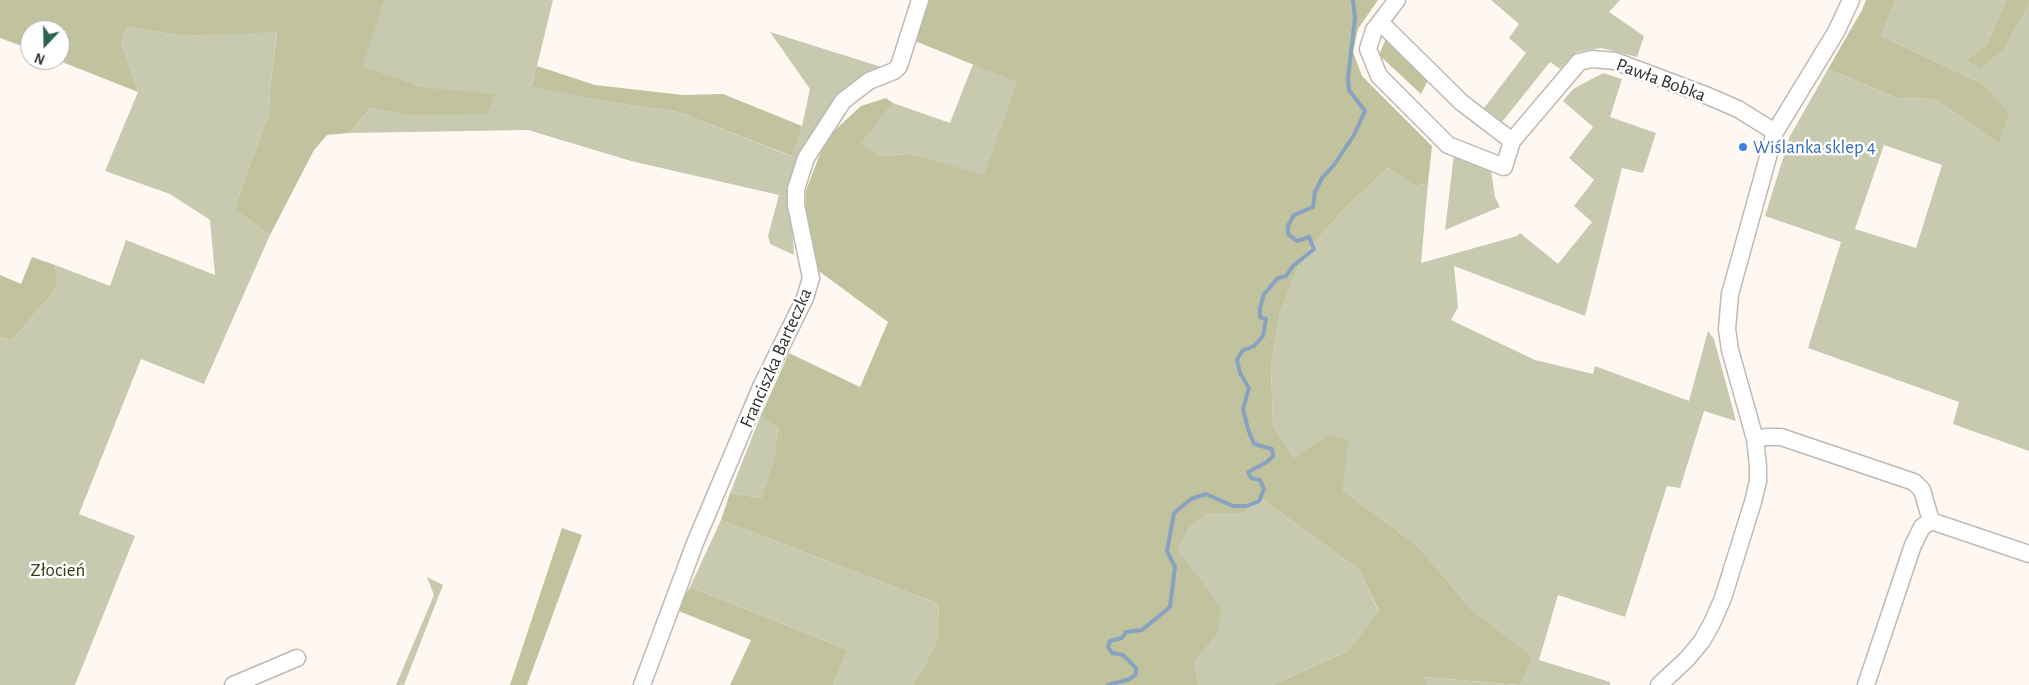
<!DOCTYPE html>
<html>
<head>
<meta charset="utf-8">
<style>
  body { margin:0 }
  #map { position:relative; width:2029px; height:685px; overflow:hidden; background:#fff8f2; font-family:"Alegreya Sans",sans-serif }
  canvas { display:block }
  .north { position:absolute; left:20px; top:20px; width:50px; height:50px; box-sizing:border-box; background:#fff; border:1px solid #adacab; border-radius:50%; rotate:201deg; font-size:14px; font-weight:700; line-height:20px; text-align:center; color:#312f2c }
  .north::after { content:''; display:block; margin:auto; width:18px; height:22px; background:#2b644d; clip-path:polygon(50% 0,100% 100%,50% 72%,0 100%) }
</style>
</head>
<body>
<div id="map">
<canvas width="2029" height="685"></canvas>
<div class="north">N</div>
</div>
<script>
const ctx = document.querySelector('canvas').getContext('2d');
ctx.lineJoin = 'round';
function fillPath(path, color) { ctx.fillStyle = color; ctx.fill(path, 'evenodd'); }
const poly = rows => new Path2D(rows.map(r => 'M' + r).join(''));
function stroke(path, color, width, dash) { ctx.strokeStyle = color; ctx.lineWidth = width; ctx.lineCap = dash ? 'butt' : 'round'; ctx.setLineDash(dash || []); ctx.stroke(path); }
function drawText(font, color, halo, rows, align = 'center') {
  ctx.font = font + ' "Alegreya Sans",sans-serif'; ctx.lineWidth = 5; ctx.setLineDash([]); ctx.textBaseline = 'middle'; ctx.strokeStyle = halo; ctx.fillStyle = color; for (const [text, x, y, turn = 0] of rows) {
    ctx.save(); ctx.translate(x, y); ctx.rotate((+turn || 0) * Math.PI / 180); ctx.textAlign = isNaN(turn) ? turn : align; if (halo) ctx.strokeText(text, 0, 0); ctx.fillText(text, 0, 0); ctx.restore();
  }
}
const green = poly([
  [385,0,553,0,537,66,531,85,602,101,678,112,791,156,802,126,810,89,770,32,891,70,838,112,790,192,794,255,770,244,768,236,779,195,631,161,528,130,349,133,371,108,405,115,495,95,423,87,361,66],
  [1491,0,1620,0,1609,12,1644,36,1637,57,1601,48,1577,52,1560,69,1550,62,1502,122,1484,108,1526,53,1509,38,1519,24],
  [1896,0,2006,0,1987,44,1969,60,2005,47,2029,5,2029,451,1953,424,1959,402,1808,348,1841,242,1765,216,1790,136,1828,69,1897,98,1935,99,1998,143,1983,84,1881,36],
  [1884,145,1942,165,1916,248,1855,229],
  [127,27,184,36,277,31,270,89,269,113,234,209,270,235,204,384,141,359,79,514,135,536,75,685,0,685,0,337,12,341,58,286,55,265,110,286,126,240,215,275,210,220,170,194,105,171,138,92,121,42],
  [973,64,1016,82,984,176,911,154,881,156,859,144,893,103,950,123],
  [1603,73,1622,79,1610,117,1656,133,1643,173,1622,168,1585,316,1454,266,1458,307,1451,320,1535,360,1593,374,1595,366,1689,401,1708,331,1714,339,1736,421,1704,411,1680,488,1667,486,1625,617,1558,595,1539,660,1610,682,1610,685,1429,685,1422,677,1520,685,1531,657,1471,609,1418,546,1342,490,1327,435,1293,460,1273,424,1271,366,1280,313,1302,257,1346,207,1388,168,1416,187,1428,183,1421,263,1517,236,1520,233,1558,264,1592,222,1574,206,1594,180,1569,158,1593,127,1563,101,1573,89],
  [1454,154,1491,170,1495,197,1500,207,1445,230],
  [760,417,778,427,774,458,761,498,730,493],
  [1259,497,1358,569,1379,612,1348,651,1272,685,1198,685,1195,661,1218,634,1178,550,1190,527,1208,513,1244,513],
  [721,520,939,604,937,640,923,669,912,685,833,685,848,650,690,587],
  [427,577,443,585,404,685,396,685,434,595]
]);
const forest = poly([
  [0,0,385,0,362,66,423,87,495,94,487,114,405,115,371,108,349,133,327,135,314,150,270,235,234,209,269,113,270,89,277,32,184,36,127,27,121,42,138,92,57,60,60,60,60,30,30,30,30,49,0,38],
  [929,0,1378,0,1358,29,1353,52,1362,76,1432,146,1428,183,1416,187,1388,168,1346,207,1302,257,1280,313,1271,366,1273,424,1293,459,1327,435,1349,440,1342,490,1418,546,1471,609,1532,657,1520,685,1423,677,1429,685,1272,685,1348,651,1379,611,1358,569,1259,497,1244,513,1208,513,1190,527,1178,550,1221,608,1218,634,1195,661,1198,685,912,685,923,669,937,640,939,604,721,520,730,493,761,498,774,458,778,427,760,417,789,353,860,387,888,322,812,266,805,223,806,190,824,144,834,131,861,106,886,98,893,103,860,144,881,156,911,154,984,175,1016,82,915,41],
  [1866,0,1896,0,1881,36,1983,84,2009,114,1998,143,1935,99,1897,98,1828,69,1862,10],
  [2006,0,2029,0,2029,5,2005,47,1979,69,1968,60,1987,44],
  [1390,37,1428,80,1421,94,1379,55,1385,41],
  [537,66,595,85,683,95,723,94,802,126,792,156,678,112,602,101,531,86],
  [32,257,55,265,58,286,12,341,0,337,0,275,21,284],
  [562,528,582,535,527,685,510,685],
  [690,587,848,650,833,685,730,685,751,640,676,610]
]);
const stream = poly([
  [1108,685,1130,679,1136,674,1136,668,1123,655,1112,653,1108,647,1110,641,1122,638,1126,632,1142,630,1170,607,1175,567,1167,551,1174,513,1191,499,1206,494,1233,506,1247,506,1259,501,1264,489,1260,480,1251,478,1248,472,1267,462,1273,456,1272,449,1254,444,1248,429,1243,409,1249,388,1240,373,1237,360,1242,351,1254,346,1263,336,1266,319,1260,317,1260,308,1264,294,1278,278,1286,276,1293,266,1314,249,1309,237,1297,241,1288,234,1288,226,1294,215,1313,207,1315,192,1322,178,1334,165,1354,135,1365,111,1349,90,1348,78,1355,18,1353,0]
]);
const minor = poly([
  [1397,0,1374,30,1368,49,1379,76,1448,145,1504,167,1512,141,1579,62,1592,59,1615,61,1708,96,1738,109,1775,132],
  [1380,22,1461,102,1512,141],
  [1755,439,1766,437,1781,437,1914,482,1922,490,1931,521,2029,554],
  [233,685,297,658],
  [642,685,695,543,761,387,805,298,811,278,796,205,796,189,806,158,843,101,869,81,894,71,899,66,920,0],
  [1659,685,1687,659,1702,641,1712,623,1723,598,1753,502,1758,481,1758,466,1755,439,1730,350,1727,329,1730,294,1775,132,1836,32,1851,0],
  [1866,685,1913,545,1922,527,1931,521]
]);
const markers = [
  [1743,147,5,"#3f7fe0"]
];
const streetNames = [
  ["Pawła Bobka",1661,80,20],
  ["Franciszka Barteczka",776,358,-66]
];
const shopNames = [
  ["Wiślanka sklep 4",1753,147]
];
const parkNames = [
  ["Złocień",58,570]
];
fillPath(green, '#c7caaf');
fillPath(forest, '#c0c39d');
stroke(stream, '#89a2c0', 4);
stroke(minor, '#bfb8b3', 19);
stroke(minor, '#fff', 16);
for (const [x, y, r, color] of markers) { const dot = new Path2D(); dot.arc(x, y, r, 0, 2 * Math.PI); ctx.fillStyle = color; ctx.fill(dot); stroke(dot, '#fff', 2); }
drawText('19px', '#312f2c', '#fff', streetNames);
drawText('19px', '#366cbe', '#fff', shopNames, 'left');
drawText('19px', '#383a0b', '#fff', parkNames);
</script>
</body>
</html>
